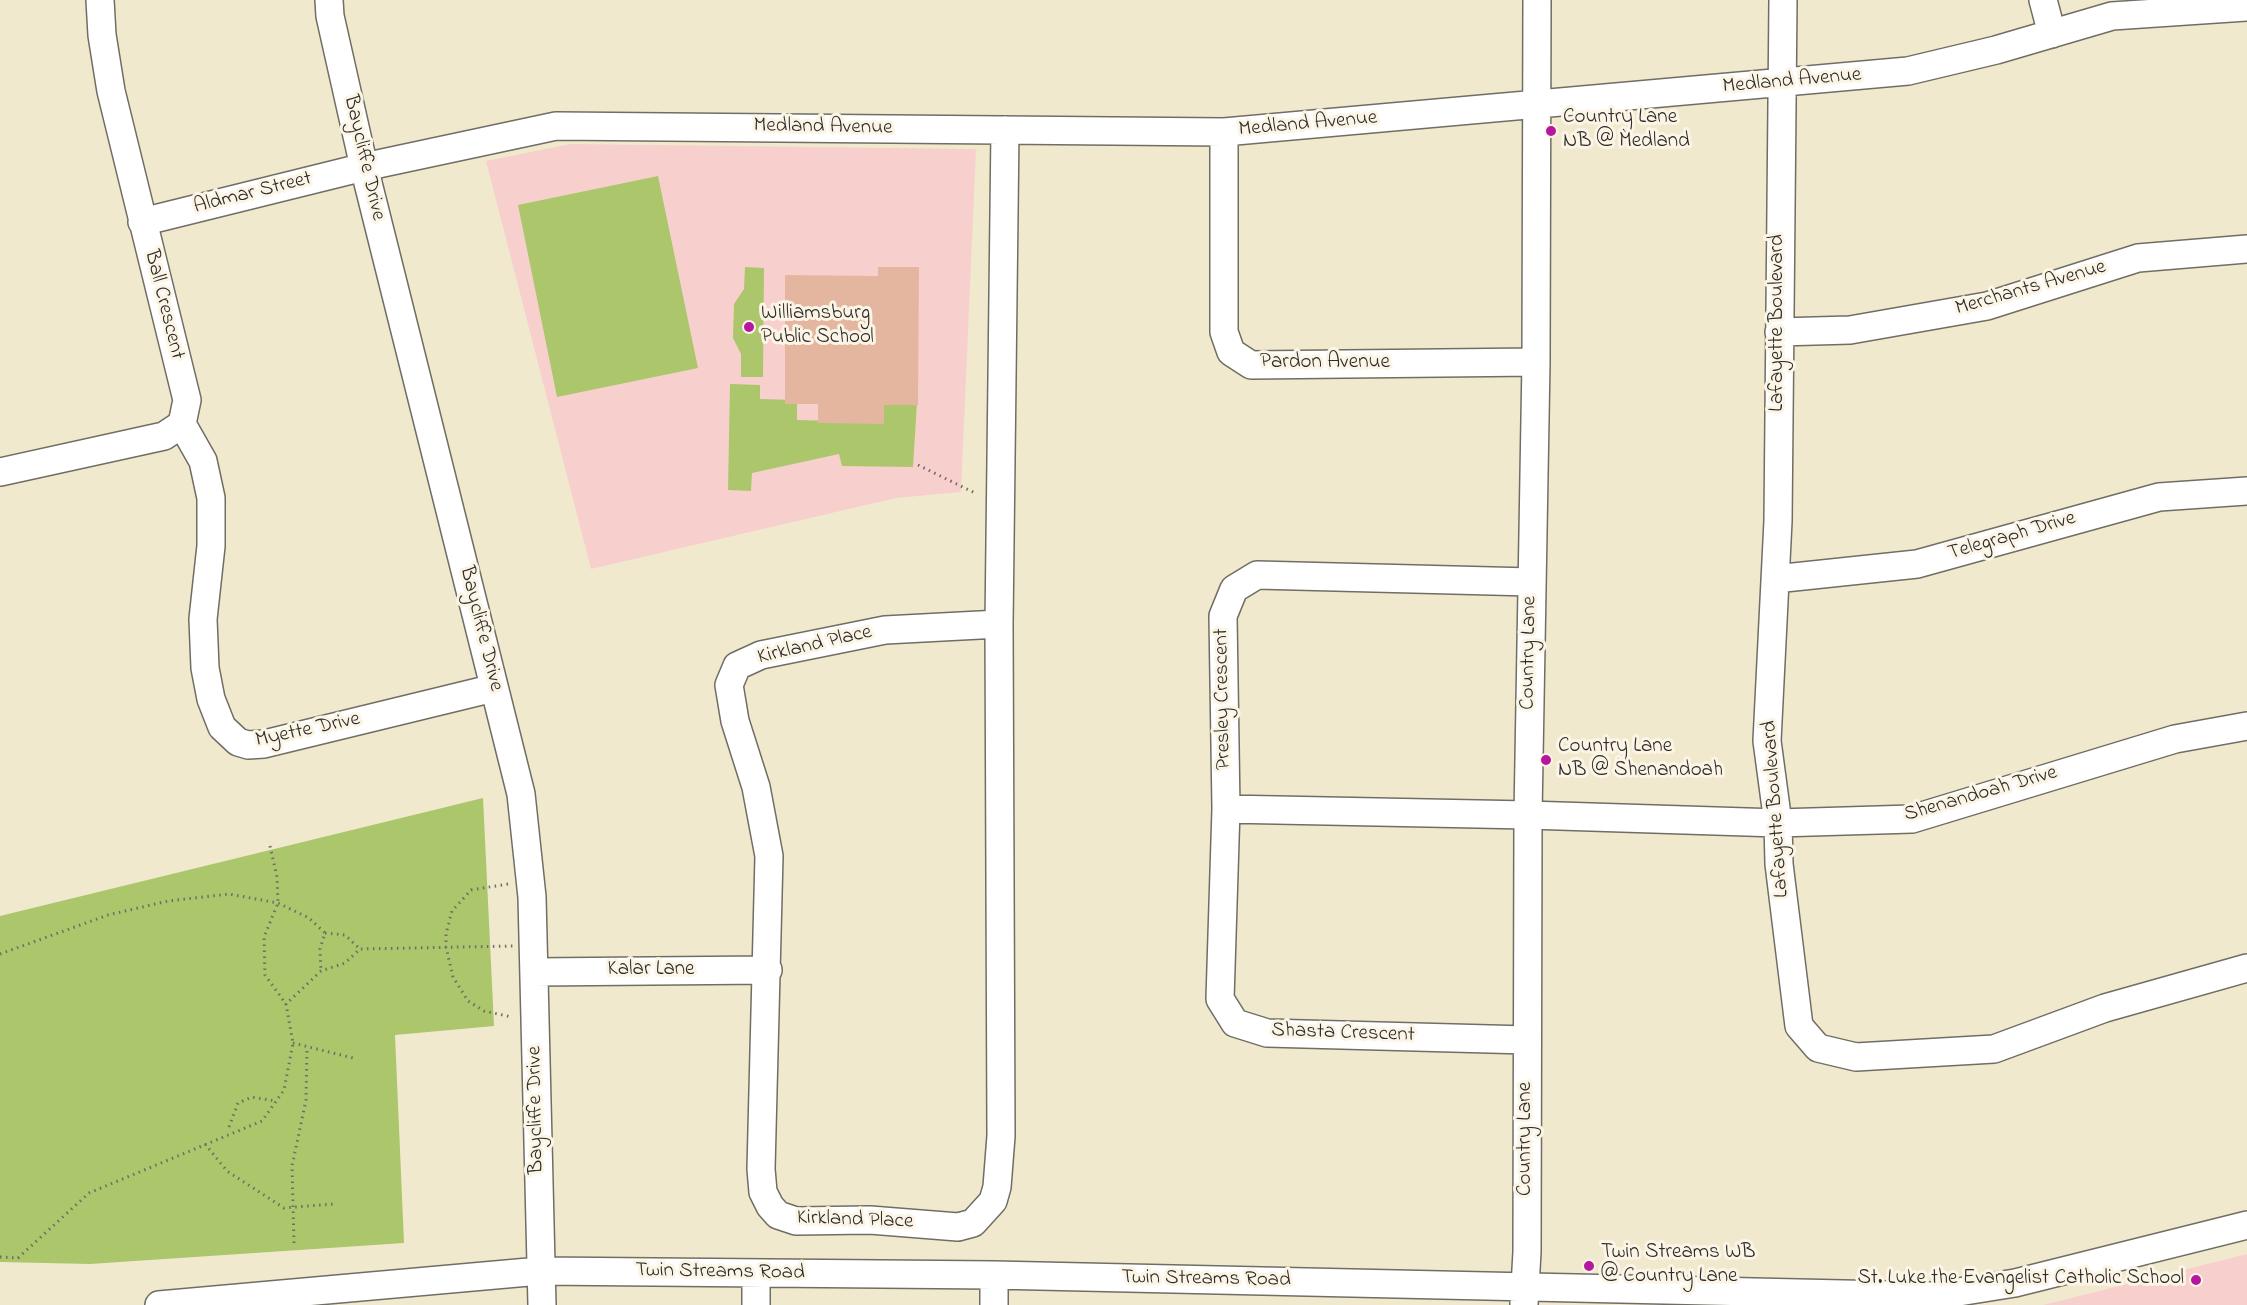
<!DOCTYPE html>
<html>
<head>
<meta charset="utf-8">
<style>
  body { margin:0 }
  canvas { display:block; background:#f0e9cd }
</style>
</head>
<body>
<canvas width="2247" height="1305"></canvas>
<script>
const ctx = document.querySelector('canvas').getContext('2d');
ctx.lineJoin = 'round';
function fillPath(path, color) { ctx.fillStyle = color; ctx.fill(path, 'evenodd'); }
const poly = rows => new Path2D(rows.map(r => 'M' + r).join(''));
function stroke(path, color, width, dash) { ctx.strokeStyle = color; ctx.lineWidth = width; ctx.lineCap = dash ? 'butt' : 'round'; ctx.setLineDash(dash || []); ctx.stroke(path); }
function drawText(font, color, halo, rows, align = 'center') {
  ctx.font = font + ' "Indie Flower",sans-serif'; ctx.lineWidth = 6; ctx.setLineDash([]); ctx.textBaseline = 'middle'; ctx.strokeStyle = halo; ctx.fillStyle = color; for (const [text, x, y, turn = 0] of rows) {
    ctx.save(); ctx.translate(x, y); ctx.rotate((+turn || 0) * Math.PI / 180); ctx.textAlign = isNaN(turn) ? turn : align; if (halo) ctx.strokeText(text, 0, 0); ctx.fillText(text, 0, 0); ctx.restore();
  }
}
const built = poly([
  [570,144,976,149,961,492,896,498,591,569,486,161],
  [2247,1254,2247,1305,2043,1305]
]);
const green = poly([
  [658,176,698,368,557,397,518,205],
  [745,267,764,268,763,377,741,377,741,354,733,338,734,304,744,289],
  [730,384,760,385,760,399,797,400,797,420,876,422,877,401,917,402,913,467,842,466,839,454,752,473,751,491,728,490],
  [483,798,494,1026,395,1035,404,1243,90,1264,0,1262,0,916]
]);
const building = poly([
  [878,267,919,267,918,405,884,405,884,424,818,423,818,404,785,404,785,275,878,276]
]);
const path = poly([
  [918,465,977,494],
  [270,846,277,877,278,903,264,937,265,975,286,1004],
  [508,884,471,890,452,911,446,934,446,947,453,977,468,1001,484,1011,512,1017],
  [325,933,345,935,360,949],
  [0,954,108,915,168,901,229,894,278,903,309,918,325,933,320,949,321,971],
  [293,1043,357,1059],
  [229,1127,238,1103,252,1097,276,1101],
  [205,1144,227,1171,284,1208,333,1204],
  [294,1243,292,1166,306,1100,307,1047],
  [0,1257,18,1258,89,1193,262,1121,284,1090,293,1043,286,1004,321,971,345,963,360,949,513,946]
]);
const minor = poly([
  [329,0,330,16,364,167,521,794,532,897,542,1305],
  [1783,0,1778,521,1767,741,1778,823,1779,864,1799,1026,1818,1048,1856,1057,1994,1049,2105,1008,2247,968],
  [2043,0,2052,34],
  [1224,132,1224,332,1231,352,1251,365,1536,362],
  [142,222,364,167,556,126,1224,132,1908,71,1996,50,2112,16,2247,7],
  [1779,332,1850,330,1987,306,2138,258,2247,249],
  [182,424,203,461,211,498,211,546,203,619,205,668,211,699,222,727,238,742,248,745,264,744,494,688],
  [0,472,164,436,182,424,187,400,111,91,102,35,100,0],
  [1775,579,1917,564,2159,497,2247,491],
  [999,624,885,630,761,655,737,666,729,685,735,721,756,787,769,856,761,1169,763,1192,770,1206,778,1215,796,1221,870,1220,958,1227,973,1223,993,1201,997,1187,1001,1136,999,624,1005,130],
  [1226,809,1528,815,1778,823,1912,819,2175,739,2247,726],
  [534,972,768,970],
  [1527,1040,1267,1033,1235,1023,1220,999,1226,809,1223,616,1234,589,1257,575,1531,582],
  [756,1273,756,1305],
  [1524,1304,1527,1252,1528,815,1536,362,1537,0],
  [159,1305,540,1271,994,1275,1933,1296,2015,1283,2247,1225],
  [994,1305,994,1275]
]);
const markers = [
  [1551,131,6,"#b5179e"],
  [749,327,6,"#b5179e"],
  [1546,760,6,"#b5179e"],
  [1589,1266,6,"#b5179e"],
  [2196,1280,6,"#b5179e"]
];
const streetNames = [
  ["Medland Avenue",1792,82,-5],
  ["Medland Avenue",1308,125,-5],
  ["Medland Avenue",823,128,1],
  ["Baycliffe Drive",363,158,77],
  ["Aldmar Street",253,194,-14],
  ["Merchants Avenue",2031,289,-16],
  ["Ball Crescent",163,305,76],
  ["Lafayette Boulevard",1779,323,-90],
  ["Pardon Avenue",1325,364],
  ["Telegraph Drive",2012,537,-16],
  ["Baycliffe Drive",480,629,76],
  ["Kirkland Place",815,646,-13],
  ["Country Lane",1530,653,-89],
  ["Presley Crescent",1224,699,-91],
  ["Myette Drive",308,731,-12],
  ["Shenandoah Drive",1981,795,-16],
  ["Lafayette Boulevard",1777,809,-94],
  ["Kalar Lane",651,971],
  ["Shasta Crescent",1343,1034,2],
  ["Baycliffe Drive",537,1110,-91],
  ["Country Lane",1527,1139,-90],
  ["Kirkland Place",855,1221,2],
  ["Twin Streams Road",720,1273,1],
  ["Twin Streams Road",1206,1280,1]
];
const poiNames = [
  ["Country Lane",1563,119],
  ["NB @ Medland",1563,143],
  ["Williamsburg",761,315],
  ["Public School",761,339],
  ["Country Lane",1558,748],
  ["NB @ Shenandoah",1558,772],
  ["Twin Streams WB",1601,1254],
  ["@ Country Lane",1601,1278],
  ["St. Luke the Evangelist Catholic School",2184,1280,"right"]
];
fillPath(built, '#f7d0ce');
fillPath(green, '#acc66c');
fillPath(building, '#e4b6a0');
stroke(minor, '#706e64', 30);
stroke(path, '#706e64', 3, [1.5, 4.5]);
stroke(minor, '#fff', 27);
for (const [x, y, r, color] of markers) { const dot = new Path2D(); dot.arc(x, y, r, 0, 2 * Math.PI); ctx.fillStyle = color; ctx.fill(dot); stroke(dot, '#fcf5e5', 2); }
drawText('21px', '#2b2b2b', '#fcf5e5', streetNames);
drawText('21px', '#2b2b2b', '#fcf5e5', poiNames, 'left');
</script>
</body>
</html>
